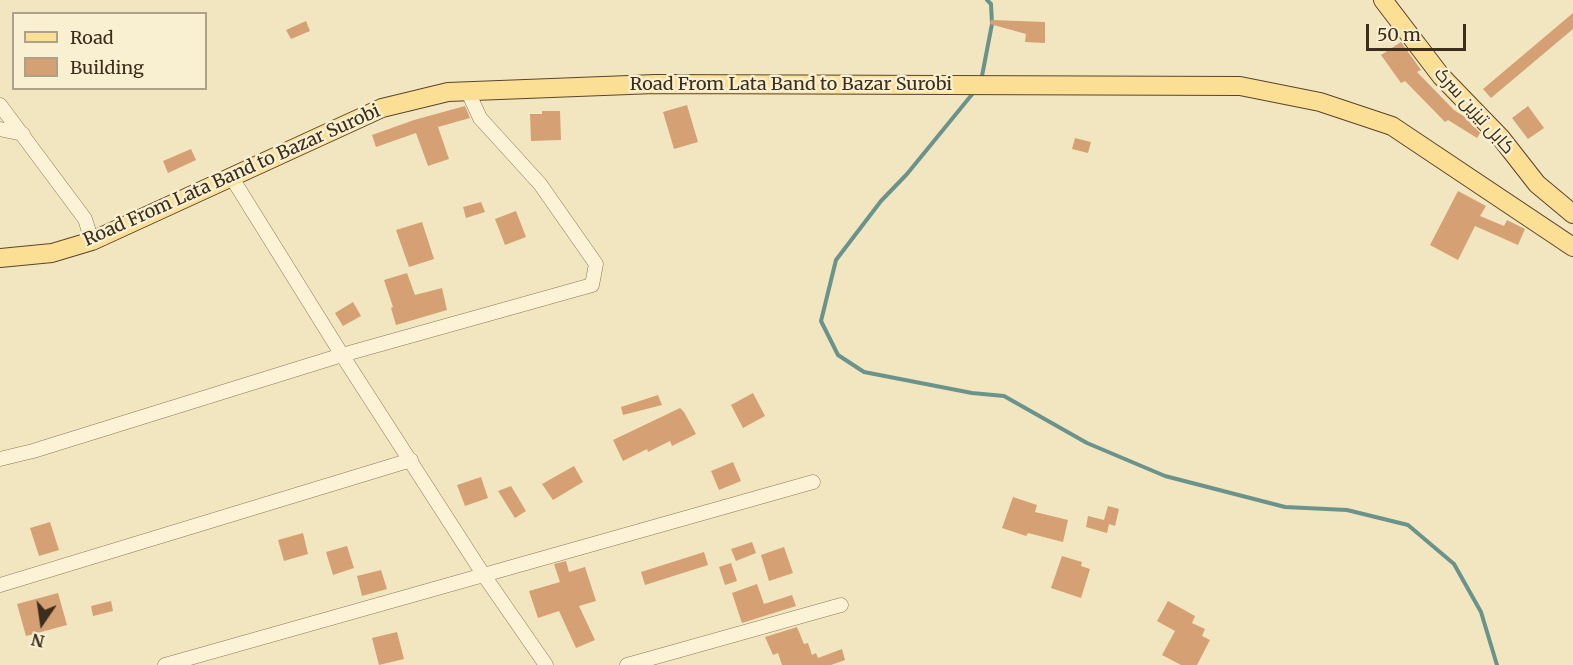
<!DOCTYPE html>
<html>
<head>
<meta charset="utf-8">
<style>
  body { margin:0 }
  #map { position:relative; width:1573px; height:665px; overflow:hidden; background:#f2e6c1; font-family:Merriweather,serif }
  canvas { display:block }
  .legend { position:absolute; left:12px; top:12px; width:195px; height:78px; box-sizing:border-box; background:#f9efd1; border:2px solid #ada189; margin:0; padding:8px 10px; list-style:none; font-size:18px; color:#3c2d1c }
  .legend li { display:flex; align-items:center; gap:12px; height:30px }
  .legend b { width:30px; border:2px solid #ada189 }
  .north { position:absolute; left:12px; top:593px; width:60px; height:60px; -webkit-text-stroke:4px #f9efd1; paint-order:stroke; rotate:193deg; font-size:16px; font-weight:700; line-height:24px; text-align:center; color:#3c2d1c }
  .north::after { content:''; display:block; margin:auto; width:21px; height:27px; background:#3c2d1c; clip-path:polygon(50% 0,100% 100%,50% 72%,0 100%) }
  .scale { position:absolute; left:1366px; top:24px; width:100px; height:27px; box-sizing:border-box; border:3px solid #3c2d1c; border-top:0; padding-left:8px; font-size:18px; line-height:21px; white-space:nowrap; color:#3c2d1c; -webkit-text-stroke:4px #f9efd1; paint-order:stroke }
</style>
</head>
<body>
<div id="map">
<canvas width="1573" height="665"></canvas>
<ul class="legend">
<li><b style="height:8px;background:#fadf95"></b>Road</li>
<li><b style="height:16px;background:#d5a073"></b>Building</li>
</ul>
<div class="north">N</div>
<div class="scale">50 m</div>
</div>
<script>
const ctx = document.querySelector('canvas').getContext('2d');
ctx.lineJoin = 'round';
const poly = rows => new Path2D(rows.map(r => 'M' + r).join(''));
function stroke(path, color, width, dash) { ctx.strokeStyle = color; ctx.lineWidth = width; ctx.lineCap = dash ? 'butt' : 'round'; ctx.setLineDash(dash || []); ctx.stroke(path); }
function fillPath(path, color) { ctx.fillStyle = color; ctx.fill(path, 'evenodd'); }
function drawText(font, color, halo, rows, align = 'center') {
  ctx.font = font + ' Merriweather,Cairo,serif'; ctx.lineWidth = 5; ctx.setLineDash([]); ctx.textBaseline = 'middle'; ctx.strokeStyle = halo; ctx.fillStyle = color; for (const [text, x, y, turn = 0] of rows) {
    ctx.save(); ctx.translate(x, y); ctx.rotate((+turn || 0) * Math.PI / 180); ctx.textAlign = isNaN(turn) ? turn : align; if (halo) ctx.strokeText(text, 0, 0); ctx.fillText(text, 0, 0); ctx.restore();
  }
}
const stream = poly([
  [981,81,992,24,991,4,987,0],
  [974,92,907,174,881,201,836,260,821,321,838,355,864,372,972,393,1004,396,1087,443,1165,476,1285,507,1347,510,1408,525,1454,564,1481,612,1497,665]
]);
const building = poly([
  [1573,13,1573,29,1491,98,1483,89],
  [991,20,1045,22,1045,43,1025,42,1026,34,990,24],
  [306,21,310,31,291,39,286,30],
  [1401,42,1421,70,1417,72,1454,110,1465,117,1480,133,1477,138,1448,120,1445,122,1405,81,1401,83,1381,55],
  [687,105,698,142,674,149,663,112],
  [465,106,470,118,438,127,449,159,428,166,416,133,376,147,372,135,414,120],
  [1528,106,1544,128,1528,139,1512,118],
  [542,111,560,111,561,140,531,141,530,114,542,114],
  [1075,138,1091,142,1088,153,1072,149],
  [191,149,196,160,168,173,163,161],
  [1458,191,1486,206,1480,216,1504,226,1507,220,1525,229,1518,245,1475,226,1458,260,1430,245],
  [481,202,485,212,466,218,463,207],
  [516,211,526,237,505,245,495,219],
  [422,222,434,259,409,267,396,230],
  [407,273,415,295,442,288,447,310,396,325,391,308,393,307,384,280],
  [353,302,361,316,343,326,335,313],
  [753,393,765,416,743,428,731,405],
  [658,395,662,405,623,415,621,407],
  [680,408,684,412,696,434,672,446,670,441,648,452,647,449,623,461,613,440],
  [733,462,741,481,719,490,711,471],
  [574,466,583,482,553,500,542,484],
  [481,477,488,498,465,506,457,485],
  [511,486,526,511,515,518,498,491],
  [1013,497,1037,505,1035,512,1068,520,1063,542,1028,533,1026,536,1002,528],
  [1108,506,1119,509,1115,526,1109,524,1107,533,1086,527,1088,516,1104,520],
  [50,522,59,550,39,556,30,528],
  [303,533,308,554,284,561,278,540],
  [752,542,756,553,736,561,731,549],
  [347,546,354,568,333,575,326,552],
  [784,547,793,573,769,581,761,555],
  [704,552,708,565,645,585,641,572],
  [1062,556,1082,562,1081,566,1090,569,1081,598,1051,588],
  [566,561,569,572,585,567,596,601,579,606,595,640,576,648,559,611,538,618,529,591,560,582,554,564],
  [731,563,737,581,725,585,719,567],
  [381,570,387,589,362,596,357,576],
  [757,584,764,604,792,595,796,606,742,623,732,593],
  [58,593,67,625,26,636,17,604],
  [111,601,113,611,93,616,91,606],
  [1168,601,1195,616,1192,623,1205,629,1202,636,1210,640,1197,665,1181,665,1162,655,1175,631,1157,621],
  [797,627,804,644,808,643,812,655,816,653,818,658,842,649,845,660,831,665,782,665,778,653,773,655,765,637],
  [397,632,404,659,379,665,372,638]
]);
const minor = poly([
  [0,105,85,219,92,241],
  [0,129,23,134],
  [232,178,342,355,483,574,546,665],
  [0,459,33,451,342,355,592,285,596,264,540,184,480,118,468,92],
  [0,585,411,460],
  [165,665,813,482],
  [627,665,841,605]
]);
const major = poly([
  [1383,0,1441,76,1501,138,1537,184,1573,214],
  [0,258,52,253,92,241,382,108,448,92,655,84,1240,86,1320,102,1392,126,1573,247]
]);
const streetNames = [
  ["Road From Lata Band to Bazar Surobi",791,85],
  ["کابل تیزین سرک",1474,111,48],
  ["Road From Lata Band to Bazar Surobi",232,176,-24]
];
stroke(stream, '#6a948b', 4);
fillPath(building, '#d5a073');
stroke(minor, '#8e7756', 15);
stroke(major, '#5b442b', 20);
stroke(minor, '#fcf2d5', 14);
stroke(major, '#fadf95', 18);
drawText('18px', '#3c2d1c', '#f9efd1', streetNames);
</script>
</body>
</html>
